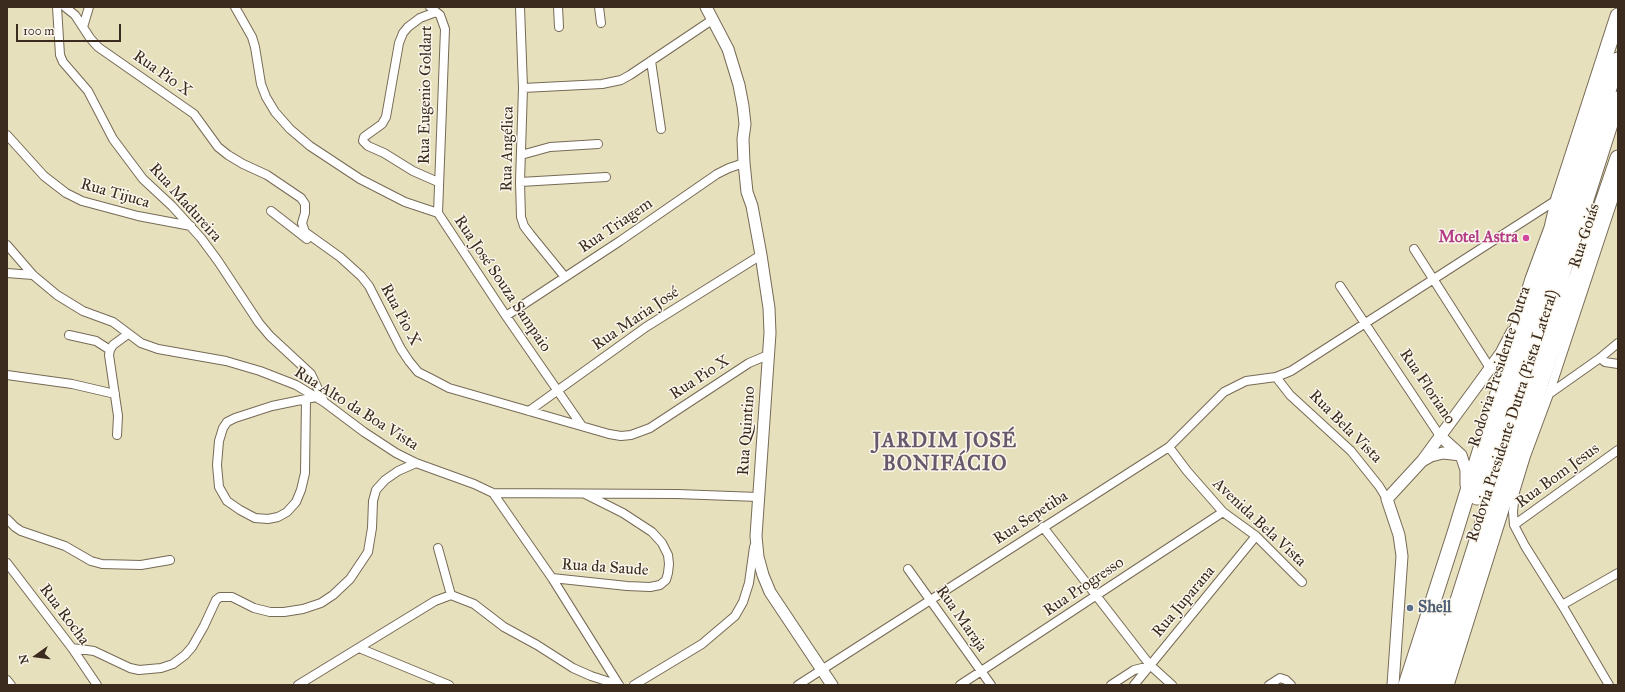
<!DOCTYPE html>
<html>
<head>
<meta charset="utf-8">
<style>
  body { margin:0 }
  #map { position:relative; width:1625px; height:692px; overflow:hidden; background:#e7e0bd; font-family:"IM FELL Great Primer",serif }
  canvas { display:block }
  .frame { position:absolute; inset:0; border:8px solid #3b2a1e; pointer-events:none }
  .north { position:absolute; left:16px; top:636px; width:40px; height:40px; -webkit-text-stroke:3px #fbf7ec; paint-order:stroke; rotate:256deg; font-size:11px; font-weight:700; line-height:16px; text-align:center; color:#3b2a1e }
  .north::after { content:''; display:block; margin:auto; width:14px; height:18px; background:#3b2a1e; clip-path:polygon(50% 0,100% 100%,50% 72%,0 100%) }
  .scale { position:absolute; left:16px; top:24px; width:105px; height:18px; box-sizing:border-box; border:2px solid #3b2a1e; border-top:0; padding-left:5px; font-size:12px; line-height:14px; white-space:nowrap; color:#3b2a1e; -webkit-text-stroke:3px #fbf7ec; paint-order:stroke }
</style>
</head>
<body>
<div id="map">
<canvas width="1625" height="692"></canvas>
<div class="frame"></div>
<div class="north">N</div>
<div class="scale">100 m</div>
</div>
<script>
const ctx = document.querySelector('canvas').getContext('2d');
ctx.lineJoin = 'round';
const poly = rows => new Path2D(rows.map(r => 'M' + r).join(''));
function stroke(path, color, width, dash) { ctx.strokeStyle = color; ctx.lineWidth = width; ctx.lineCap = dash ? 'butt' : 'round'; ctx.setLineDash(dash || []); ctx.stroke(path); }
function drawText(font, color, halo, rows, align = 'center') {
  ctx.font = font + ' "IM FELL Great Primer",serif'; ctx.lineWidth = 3; ctx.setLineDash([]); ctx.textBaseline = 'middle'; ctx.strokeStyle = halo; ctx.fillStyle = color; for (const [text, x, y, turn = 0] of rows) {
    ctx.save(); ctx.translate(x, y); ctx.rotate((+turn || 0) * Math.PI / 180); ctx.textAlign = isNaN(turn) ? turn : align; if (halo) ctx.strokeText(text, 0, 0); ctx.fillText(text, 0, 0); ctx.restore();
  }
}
const street = poly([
  [57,7,60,55,63,62,88,91,113,139,143,179,172,206,201,238,218,261,259,323,270,336,311,374,324,402],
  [65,7,75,15,90,38,98,47,194,114,218,147,228,155,243,164,267,175,301,198,305,204,305,213,302,223,305,232,340,257,361,276,369,286,401,349,409,361,418,372,430,378,449,388,609,434,621,436,631,435,650,428,749,363,768,355],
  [235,7,252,37,255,47,261,84,266,97,275,112,290,129,310,146,360,179,405,202,438,213,506,316,582,426],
  [430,7,440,15,445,29,438,213],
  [520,7,523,88,520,182,521,217,524,226,530,234,565,277],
  [558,7,559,27],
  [599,7,601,23],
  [436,12,420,18,408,27,403,33,399,43,386,117,382,124,364,137,363,141,368,146,384,153,413,171,438,182],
  [83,27,89,7],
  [651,61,661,129],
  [523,88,602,84,621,80,630,75,712,20],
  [7,135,44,176,66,193,82,201,138,216,191,226],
  [521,155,550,147,598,144],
  [520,182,606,177],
  [271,211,307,239],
  [7,245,33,275,57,295,83,311,113,322,141,343,158,349,226,361,260,371,296,385,324,402,364,432,396,453,416,463,474,484,493,493,677,494,758,497],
  [1414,249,1490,368],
  [7,273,33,275],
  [1340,286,1440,436],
  [506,316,620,241,717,174,729,168,744,163],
  [69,335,96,341,110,350],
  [1600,358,1605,362,1618,364],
  [7,375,72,384,115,394],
  [1276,377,1290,395,1351,451,1379,486,1387,499],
  [1549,394,1600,358,1618,343],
  [306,399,305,473,301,490,296,502,287,512,278,517,268,519,255,518,240,510,227,501,219,487,217,465,219,441,223,428,227,422,235,418,272,406,306,399,316,397],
  [529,411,646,327,761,255],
  [117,435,118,416,109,355,110,350,113,345,128,334],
  [1169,447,1187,471,1223,512,1256,536,1302,582],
  [493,493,552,578,619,685],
  [7,519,15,527,21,531,65,546,91,561,102,564,141,565,170,560],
  [1514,525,1618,450],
  [1043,527,1150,665,1172,685],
  [438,548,451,595],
  [7,563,72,648,97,685],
  [908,569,991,685],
  [552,578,627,586,650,587,660,585,666,580,668,573,669,564,668,555,662,543,652,532,623,513,585,494],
  [1562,605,1618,573],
  [72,648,94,651,130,668,139,670,161,668,173,664,185,655,192,647,204,626,216,600,220,597,232,597,254,608,270,612,284,612,303,609,321,603,333,595,350,579,368,552,372,528,373,501,376,490,385,480,398,471,416,463],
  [359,648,449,685],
  [7,680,11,685],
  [298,685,435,601,451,595,474,604,504,627,537,645,573,668,591,676,619,685],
  [634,685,702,644,735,616,743,602,749,583,754,547],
  [798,685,1169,447,1224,392,1246,381,1276,377,1291,371,1558,199],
  [960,685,1223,512],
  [1111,685,1134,670,1142,668,1147,668],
  [1134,685,1256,536],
  [1269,685,1280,678,1286,680,1291,685],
  [1609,685,1562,605,1525,546,1514,525,1513,512,1515,492,1526,456,1549,394,1618,186]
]);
const secondary = poly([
  [706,7,728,49,739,85,743,106,745,124,743,139,744,163,747,192,752,206,761,255,769,308,770,333,756,536,758,557,763,575,770,592,832,685],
  [1440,436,1461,455,1466,470,1466,485],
  [1422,461,1431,456,1443,453,1461,455],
  [1393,685,1402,556,1399,535,1387,499,1422,461,1480,382,1501,353,1512,332]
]);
const highway = poly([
  [1477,497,1618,60],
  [1406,685,1455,533,1533,279,1552,228,1559,198,1618,16],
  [1417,685,1438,619],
  [1431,685,1618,99],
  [1446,685,1541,382,1618,158]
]);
const markers = [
  [1526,238,4,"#d1479c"],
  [1410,608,4,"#5c6f8a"]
];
const streetNames = [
  ["Rua Pio X",162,74,35],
  ["Rua Eugenio Goldart",426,95,-89],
  ["Rua Angélica",508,149,-89],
  ["Rua Tijuca",115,194,16],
  ["Rua Madureira",185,203,48],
  ["Rua Triagem",616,226,-34],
  ["Rua Goiás",1585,236,-72],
  ["Rua José Souza Sampaio",502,284,56],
  ["Rua Pio X",400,315,62],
  ["Rua Maria José",636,319,-34],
  ["Rodovia Presidente Dutra",1500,367,-72],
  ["Rua Pio X",700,378,-33],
  ["Rua Floriano",1427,387,56],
  ["Rua Alto da Boa Vista",356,409,32],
  ["Rodovia Presidente Dutra (Pista Lateral)",1513,416,-72],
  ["Rua Bela Vista",1345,427,45],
  ["Rua Quintino",747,431,-86],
  ["Rua Bom Jesus",1558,476,-36],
  ["Rua Sepetiba",1031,518,-33],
  ["Avenida Bela Vista",1259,523,43],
  ["Rua da Saude",605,568,4],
  ["Rua Progresso",1084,587,-34],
  ["Rua Juparana",1184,602,-50],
  ["Rua Rocha",64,615,53],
  ["Rua Maraja",961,619,55]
];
const hotelNames = [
  ["Motel Astra",1518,238]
];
const serviceNames = [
  ["Shell",1418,608]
];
const districtNames = [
  ["JARDIM JOSÉ",945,442],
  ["BONIFÁCIO",945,465]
];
stroke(street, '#776a56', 10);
stroke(secondary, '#776a56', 13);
stroke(highway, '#776a56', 17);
stroke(street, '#fff', 8);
stroke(secondary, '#fff', 11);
stroke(highway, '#fff', 15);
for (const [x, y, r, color] of markers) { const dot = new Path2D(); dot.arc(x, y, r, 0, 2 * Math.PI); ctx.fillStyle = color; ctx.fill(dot); stroke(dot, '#fbf7ec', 1.5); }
drawText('16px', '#3b2a1e', '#fbf7ec', streetNames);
drawText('bold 16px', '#b23c85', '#fbf7ec', hotelNames, 'right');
drawText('bold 16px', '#4e5e75', '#fbf7ec', serviceNames, 'left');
ctx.letterSpacing = '1px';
drawText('bold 20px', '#68586b', '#fbf7ec', districtNames);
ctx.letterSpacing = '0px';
</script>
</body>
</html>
